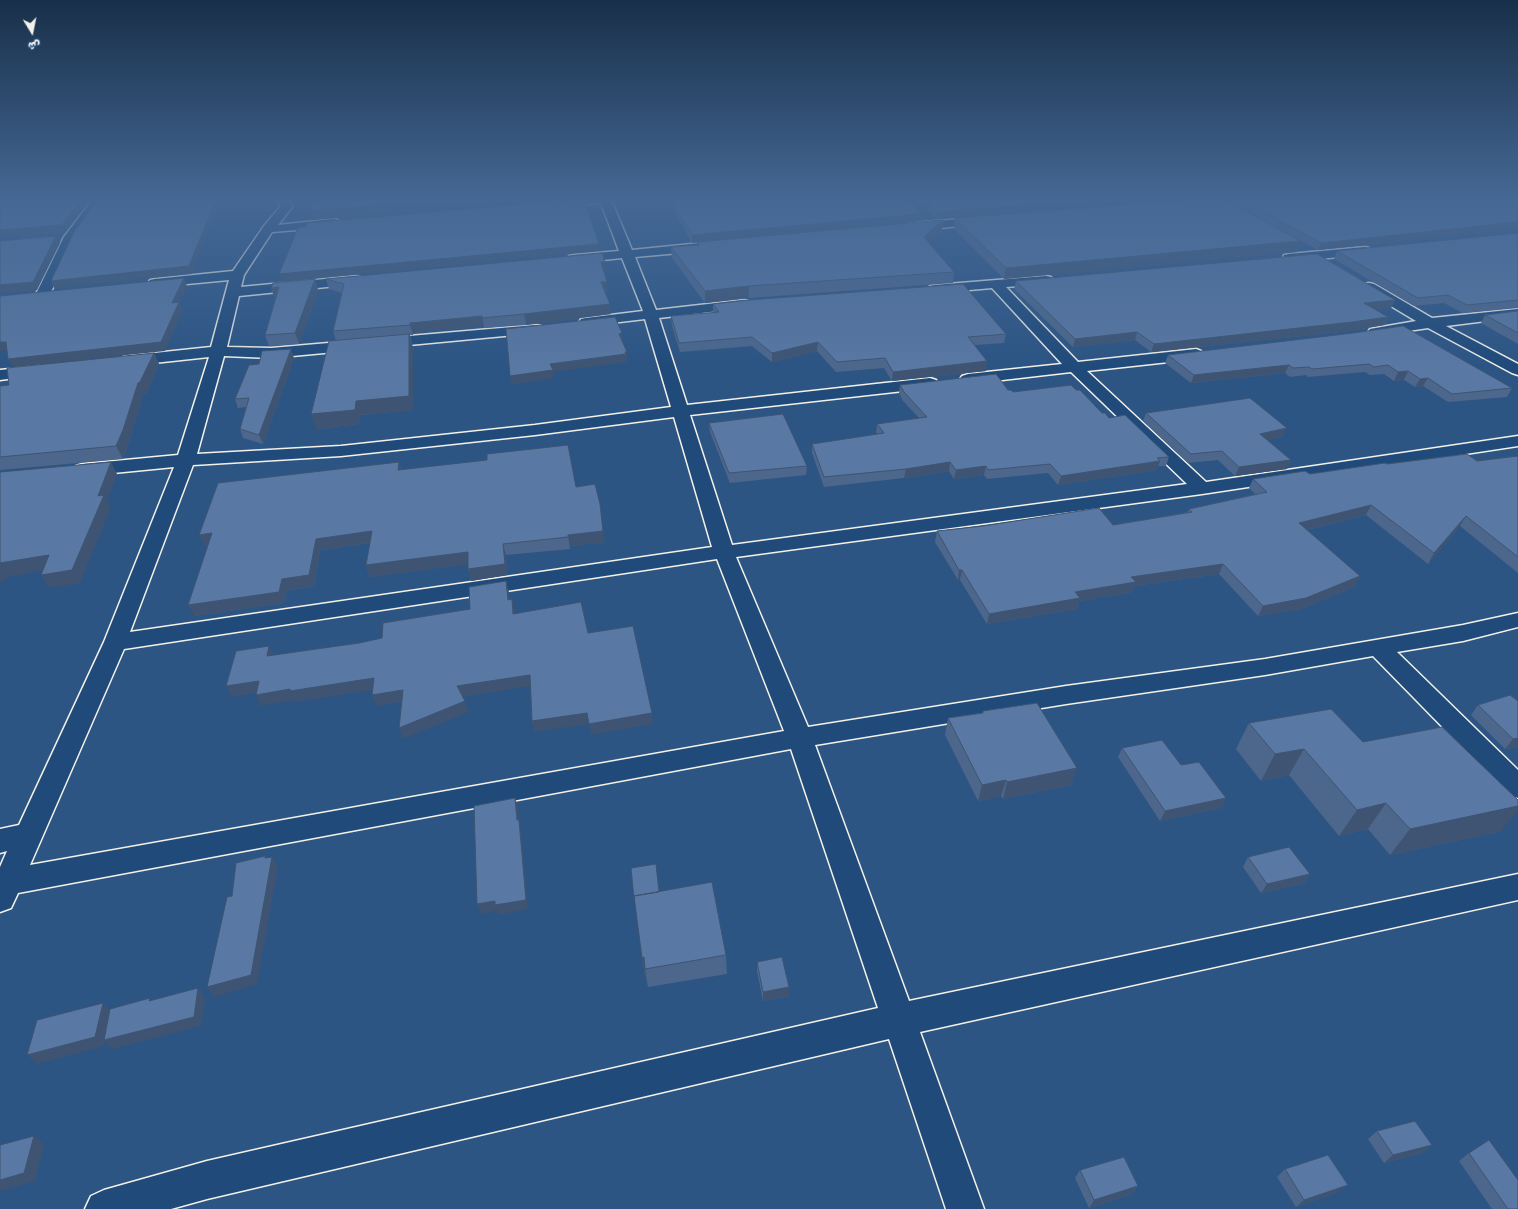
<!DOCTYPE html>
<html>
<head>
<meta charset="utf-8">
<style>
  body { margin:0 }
  #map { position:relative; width:1518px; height:1209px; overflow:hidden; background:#2c5584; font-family:Dekko,"Playpen Sans Arabic",sans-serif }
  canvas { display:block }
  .north { position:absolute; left:12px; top:12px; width:40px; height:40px; -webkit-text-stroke:3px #1f4a7a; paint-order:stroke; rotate:170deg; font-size:11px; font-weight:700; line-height:16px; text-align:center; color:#f4f1e8 }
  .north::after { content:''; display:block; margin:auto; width:14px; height:18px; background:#f4f1e8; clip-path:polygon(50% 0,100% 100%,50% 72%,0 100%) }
</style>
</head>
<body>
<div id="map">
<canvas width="1518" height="1209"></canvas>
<div class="north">ش</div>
</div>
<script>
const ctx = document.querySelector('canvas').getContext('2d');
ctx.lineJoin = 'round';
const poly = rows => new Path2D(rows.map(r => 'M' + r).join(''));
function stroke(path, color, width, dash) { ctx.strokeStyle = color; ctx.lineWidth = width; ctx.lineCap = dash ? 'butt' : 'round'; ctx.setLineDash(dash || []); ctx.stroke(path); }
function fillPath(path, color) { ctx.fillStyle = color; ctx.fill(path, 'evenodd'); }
const minor = poly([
  [93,199,104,199,76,238,50,294,48,297,43,298,38,297,36,294,64,237,93,199],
  [277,199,288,199,292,207,278,225,334,219,338,220,340,223,338,226,334,227,272,232,244,275,241,287,356,276,361,277,363,280,361,283,356,284,239,296,227,347,271,348,536,325,541,326,543,329,541,332,536,333,271,358,224,356,197,454,341,446,535,425,671,407,645,319,586,326,581,325,579,322,581,319,586,318,643,311,622,258,574,263,569,262,568,259,569,256,574,255,619,251,601,203,554,207,550,206,548,204,550,202,554,201,567,199,617,199,612,202,632,250,701,243,705,244,707,247,705,250,701,251,635,257,656,310,743,300,748,301,750,304,748,307,743,308,659,318,687,405,930,378,936,380,938,383,936,386,930,388,690,415,732,545,1187,484,1071,372,968,384,962,382,960,379,962,376,968,374,1062,364,992,288,935,293,930,292,928,289,930,286,935,285,1046,276,1051,277,1053,280,1051,283,1046,284,1006,287,1078,362,1196,349,1201,351,1204,354,1201,357,1196,359,1087,371,1206,482,1518,436,1518,446,1202,494,736,557,808,727,1066,686,1265,659,1463,625,1518,613,1518,627,1463,641,1397,652,1518,770,1518,798,1509,795,1373,656,1265,675,1066,704,815,745,909,1001,1518,874,1518,900,920,1032,984,1209,946,1209,889,1039,207,1199,171,1209,85,1209,91,1196,104,1190,207,1161,878,1008,791,749,18,893,11,908,0,912,0,867,7,851,0,853,0,829,19,825,104,642,174,467,83,476,76,474,74,470,76,466,83,464,178,455,209,357,126,366,121,364,118,361,121,358,126,356,211,347,229,280,155,287,150,286,148,283,150,280,155,279,233,271,264,226,280,207,277,199],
  [674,417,712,547,130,632,193,465,341,456,535,435,674,417],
  [717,559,784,731,30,865,124,649,717,559],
  [1221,199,1267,199,1262,202,1199,208,1195,207,1193,205,1195,203,1199,202,1221,199],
  [984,217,988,219,990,221,988,223,912,231,908,230,906,227,908,224,912,223,984,217],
  [1365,247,1369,248,1371,251,1369,254,1289,262,1284,261,1283,258,1284,255,1289,254,1365,247],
  [1369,283,1374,284,1432,318,1518,309,1518,317,1446,326,1518,364,1518,375,1512,373,1428,328,1375,336,1370,335,1368,332,1370,329,1416,321,1364,290,1362,287,1364,284,1369,283],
  [39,366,45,368,47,371,45,374,0,380,0,370,39,366]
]);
const wall = poly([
  [667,199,907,199,921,214,920,221,726,239,942,230,928,242,954,272,953,283,749,298,705,303,672,258,671,247,697,245,697,242,692,243],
  [916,199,1188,199,937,219],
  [1239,199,1518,199,1518,229,1318,250,1237,206],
  [955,218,1297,252,1004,279,954,229],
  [1518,233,1518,308,1463,313,1444,303,1414,306,1334,259,1337,251],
  [605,262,606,271,604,271,608,292,605,292,610,304,611,314,526,325,484,328,484,326,413,333,413,335,410,335,413,348,413,410,360,415,359,424,316,429,336,341,333,331,342,293,329,289,326,279],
  [315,279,318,290,299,344,269,346,265,335,275,299,271,288],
  [1016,281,1395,300,1391,308,1375,309,1388,317,1384,325,1349,331,1151,352,1135,340,1073,347,1014,289],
  [713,304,1006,334,1004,343,975,345,986,371,892,381,884,368,836,372,817,351,772,362,752,346,680,352,672,326,671,316,713,313],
  [1518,311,1518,344,1481,323,1485,315],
  [1353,333,1512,388,1507,397,1448,402,1423,386,1415,387,1404,380,1394,381,1384,374,1370,375,1365,372,1308,377,1306,375,1290,377,1285,373,1191,383,1165,363,1168,355],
  [154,353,159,364,146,394,143,394,129,442,123,459,0,470,0,386,9,385],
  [294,358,263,444,243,438,240,429,246,407,238,408,235,399,259,364],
  [900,385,1008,390,1013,392,1076,390,1102,413,1169,457,1166,466,1158,466,1157,470,1058,485,1048,473,987,479,984,475,954,479,949,471,904,478,824,487,812,453,812,444,878,434,876,433,877,424,919,418,903,401,899,393],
  [1146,413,1283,437,1268,440,1291,460,1287,469,1235,476,1218,460,1188,463,1143,421],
  [709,423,807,466,806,475,730,483,710,432],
  [1518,456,1518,573,1460,526,1428,564,1366,515,1307,530,1360,576,1354,587,1301,609,1258,616,1219,574,1134,586,1132,592,1079,601,1077,609,987,624,960,580,958,580,935,542,937,531,983,526,1113,525,1188,512,1189,509,1255,494,1249,488,1253,479,1310,474,1387,464,1477,461],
  [399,462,401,470,576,487,605,542,570,546,570,549,506,555,507,575,471,581,468,564,370,577,366,565,370,543,320,550,314,587,287,590,284,603,194,616,208,546,205,546],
  [1518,701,1518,747,1505,749,1471,715,1478,705],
  [983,711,1071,785,1003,799,1001,796,978,801,945,735,948,718,982,713],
  [1249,723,1363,742,1501,831,1390,855,1368,829,1339,836,1289,775,1261,781,1236,749],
  [1122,748,1181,765,1226,798,1221,808,1160,821,1118,757],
  [1248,857,1310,874,1304,883,1261,893,1243,867],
  [659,892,726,955,727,974,648,987,646,976,645,976,642,958],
  [757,962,789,996,763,1001,757,971],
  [1377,1131,1432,1145,1422,1153,1384,1163,1368,1139],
  [1469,1153,1518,1209,1492,1209,1459,1161],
  [1285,1169,1339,1192,1296,1207,1277,1177],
  [1080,1170,1138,1186,1132,1194,1089,1208,1075,1178]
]);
const shadedWall = poly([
  [82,199,91,199,65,233,0,237,0,230],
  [216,199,221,199,192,274,54,288,51,281],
  [445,199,558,199,313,220,310,211],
  [1102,199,1188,199,937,219,937,212],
  [921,214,920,221,692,243,692,235],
  [943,220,942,230,923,247,924,237],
  [1518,222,1518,229,1318,250,1321,243],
  [56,236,60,243,37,290,0,293,0,285],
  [1301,241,1297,252,1004,279,1006,268],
  [599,244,599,251,281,282,279,274],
  [601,262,605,262,606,271,602,272],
  [184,278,187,286,179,302,183,310,165,351,13,367,8,359,172,303],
  [315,279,318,290,299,344,295,333],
  [601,282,607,282,608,292,602,292],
  [749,286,749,298,705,303,705,291],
  [279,287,275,299,271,288],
  [1395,300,1391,308,1361,311,1364,303],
  [610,304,611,314,526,325,524,314],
  [482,316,484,326,413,333,413,335,410,325,410,323],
  [1388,317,1384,325,1349,331,1151,352,1154,344],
  [1137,332,1135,340,1073,347,1075,339],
  [622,333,623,341,620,342,619,334],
  [409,334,413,348,413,410,360,415,359,424,316,429,311,414,356,401],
  [0,342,6,342,11,350,0,351],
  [818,342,817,351,772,362,772,353],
  [291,349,294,358,263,444,259,435],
  [627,352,627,360,626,360,627,362,553,372,554,378,511,385,510,376,550,364],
  [154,353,159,364,146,394,143,394,129,442,123,459,116,446,138,383],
  [987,361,986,371,892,381,893,372],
  [1289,365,1285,373,1191,383,1194,375],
  [1408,371,1404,380,1394,381,1398,372],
  [1428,378,1423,386,1415,387,1420,379],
  [1287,428,1283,437,1256,443,1260,434],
  [1291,460,1287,469,1235,476,1239,467],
  [1160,461,1157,470,1058,485,1061,476],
  [111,462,117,474,107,501,111,508,80,583,49,588,41,575,98,496],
  [399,462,402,473,398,470],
  [950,462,949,471,904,478,906,469],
  [986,466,984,475,954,479,956,470],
  [600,504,605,542,570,546,570,549,568,535],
  [1371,505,1366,515,1294,533,1299,523],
  [1466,516,1460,526,1428,564,1434,553],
  [372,531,376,542,320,550,314,587,287,590,284,603,194,616,188,605,282,579,316,539],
  [212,533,217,545,205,546,199,535],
  [503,544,506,555,507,575,471,581,468,569],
  [468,552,471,564,370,577,366,565],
  [49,555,57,568,7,577,0,583,0,563],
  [1223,564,1219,574,1134,586,1132,592,1079,601,1077,609,987,624,989,614,1131,577],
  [959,570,962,570,960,580,958,580],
  [1360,576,1354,587,1301,609,1258,616,1263,606],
  [506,581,509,592,510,611,508,600],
  [512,599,515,610,516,625,513,614],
  [269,646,274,657,267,656],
  [530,675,532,686,460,697,457,686],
  [374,678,378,689,295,702,294,700,261,706,256,695,290,689],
  [259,681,264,692,232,697,226,686],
  [403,690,407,701,376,706,372,695],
  [465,701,469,712,403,739,399,728],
  [587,713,589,724,534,732,532,721],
  [652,713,653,724,591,735,589,724],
  [1518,738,1518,747,1505,749,1513,739],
  [1304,749,1289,775,1261,781,1275,754],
  [1077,768,1071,785,1003,799,1007,782],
  [1006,780,1001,796,978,801,982,785],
  [515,798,518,807,519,821,521,830,528,909,499,915,497,911,481,914,477,904,517,820],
  [1226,798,1221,808,1160,821,1165,811],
  [1386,803,1368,829,1339,836,1357,810],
  [1518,806,1518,811,1501,831,1390,855,1410,829],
  [265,856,271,865,272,857,278,866,257,984,214,997,207,987,265,858],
  [1310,874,1304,883,1261,893,1267,884],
  [644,957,646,976,645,976,642,958],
  [789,987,789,996,763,1001,763,992],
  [198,988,205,998,201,1026,112,1049,105,1041,104,1046,37,1064,27,1055,103,1003,111,1012],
  [34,1136,44,1144,35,1181,0,1191,0,1180],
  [1432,1145,1422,1153,1384,1163,1393,1155],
  [1348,1185,1339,1192,1296,1207,1304,1200],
  [1138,1186,1132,1194,1089,1208,1094,1200]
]);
const building = poly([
  [0,199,82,199,62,225,0,230,0,199],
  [98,199,216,199,189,266,51,281,74,232,98,199],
  [314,199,445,199,310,211,314,199],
  [580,199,584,199,599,244,279,274,298,228,305,227,307,223,580,199],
  [670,199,907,199,921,214,692,235,670,199],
  [924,199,1102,199,937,212,924,199],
  [1196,199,1224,199,1301,241,1006,268,955,218,1196,199],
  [1240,199,1518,199,1518,222,1321,243,1240,199],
  [943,220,924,237,954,272,749,286,705,291,671,247,699,245,697,242,943,220],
  [1518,233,1518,300,1467,305,1448,295,1418,298,1337,251,1518,233],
  [56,236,33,282,0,285,0,241,56,236],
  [602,253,605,262,601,262,607,282,601,282,610,304,524,314,482,318,482,316,410,323,410,325,333,331,344,284,326,279,602,253],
  [1317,254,1395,300,1364,303,1388,317,1352,322,1154,344,1137,332,1075,339,1016,281,1317,254],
  [184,278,172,303,179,302,161,342,8,359,6,342,0,342,0,296,184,278],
  [315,279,295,333,265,335,279,287,271,288,273,283,315,279],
  [963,284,1006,334,968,337,987,361,893,372,885,358,837,362,818,342,772,353,752,337,679,343,671,316,719,312,713,304,749,300,963,284],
  [1518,311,1518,333,1485,315,1518,311],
  [615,317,622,333,619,334,627,352,625,352,626,354,550,364,553,370,510,376,506,329,615,317],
  [1403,326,1512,388,1452,394,1428,378,1420,379,1408,371,1398,372,1388,365,1374,367,1369,364,1312,369,1309,367,1293,368,1289,365,1194,375,1168,355,1353,333,1403,326],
  [409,334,409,396,356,401,355,410,311,414,329,341,409,334],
  [291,349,259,435,240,429,249,398,235,399,249,365,259,364,262,351,291,349],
  [154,353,140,382,138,383,123,430,116,446,0,457,0,386,9,385,7,368,154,353],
  [996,374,1008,390,1011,390,1013,392,1071,385,1076,390,1080,390,1102,413,1105,413,1109,418,1125,415,1169,457,1157,458,1160,461,1061,476,1050,464,988,470,986,466,956,470,950,462,906,469,824,477,812,444,884,433,877,424,927,417,904,392,900,385,996,374],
  [1250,398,1287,428,1260,434,1291,460,1239,467,1222,451,1191,454,1146,413,1250,398],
  [783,414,807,466,729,473,709,423,783,414],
  [568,445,576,487,595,484,600,504,603,531,568,535,568,537,503,544,505,564,468,569,468,552,366,565,372,531,316,539,309,575,282,579,279,592,188,605,212,533,199,535,218,483,399,462,398,470,487,460,487,454,568,445],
  [1467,454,1477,461,1518,456,1518,557,1466,516,1434,553,1371,505,1299,523,1360,576,1306,598,1263,606,1223,564,1131,577,1136,582,1075,592,1080,598,989,614,962,570,959,570,937,531,983,526,1099,508,1113,525,1192,512,1189,509,1267,492,1253,479,1305,471,1310,474,1385,463,1387,464,1467,454],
  [111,462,98,496,104,495,72,570,41,575,49,555,0,563,0,472,111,462],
  [506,581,508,600,512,599,513,614,581,602,588,633,633,626,652,713,589,724,587,713,532,721,530,675,457,686,465,701,399,728,403,690,372,695,374,678,290,691,290,689,256,695,259,681,226,686,236,651,269,646,267,656,359,643,382,638,383,623,470,609,469,587,506,581],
  [1510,695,1518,701,1518,738,1513,739,1478,705,1510,695],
  [1037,703,1077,768,1007,782,1006,780,982,785,948,718,983,713,983,711,1037,703],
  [1331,709,1363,742,1442,727,1518,800,1518,806,1410,829,1386,803,1357,810,1304,749,1275,754,1249,723,1331,709],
  [1162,740,1181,765,1199,762,1226,798,1165,811,1122,748,1162,740],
  [515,798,517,820,519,820,526,900,495,905,495,901,477,904,474,806,515,798],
  [1289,847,1310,874,1267,884,1248,857,1289,847],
  [265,856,265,858,272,857,251,975,207,987,227,897,232,896,236,863,265,856],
  [656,864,659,892,634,896,634,899,631,868,656,864],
  [712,882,726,955,645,969,644,957,642,958,634,896,712,882],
  [782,957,789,987,763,992,757,962,782,957],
  [198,988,194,1017,104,1040,110,1009,150,998,149,1001,198,988],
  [103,1003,95,1037,27,1055,37,1020,103,1003],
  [1415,1121,1432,1145,1393,1155,1377,1131,1415,1121],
  [34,1136,24,1173,0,1180,0,1145,34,1136],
  [1489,1140,1518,1180,1518,1209,1508,1209,1469,1153,1489,1140],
  [1328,1155,1348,1185,1304,1200,1285,1169,1328,1155],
  [1124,1157,1138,1186,1094,1200,1080,1170,1124,1157]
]);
stroke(minor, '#f4f1e8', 3);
fillPath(minor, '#1f4a7a');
fillPath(wall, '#4d678c');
fillPath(shadedWall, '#3e5472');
fillPath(building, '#5978a3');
stroke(building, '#3e5472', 1);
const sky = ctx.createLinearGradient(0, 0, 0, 369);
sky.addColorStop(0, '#182f49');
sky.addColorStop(0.54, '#456894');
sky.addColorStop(1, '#45689400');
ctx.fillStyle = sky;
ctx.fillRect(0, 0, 1518, 369);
</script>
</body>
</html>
